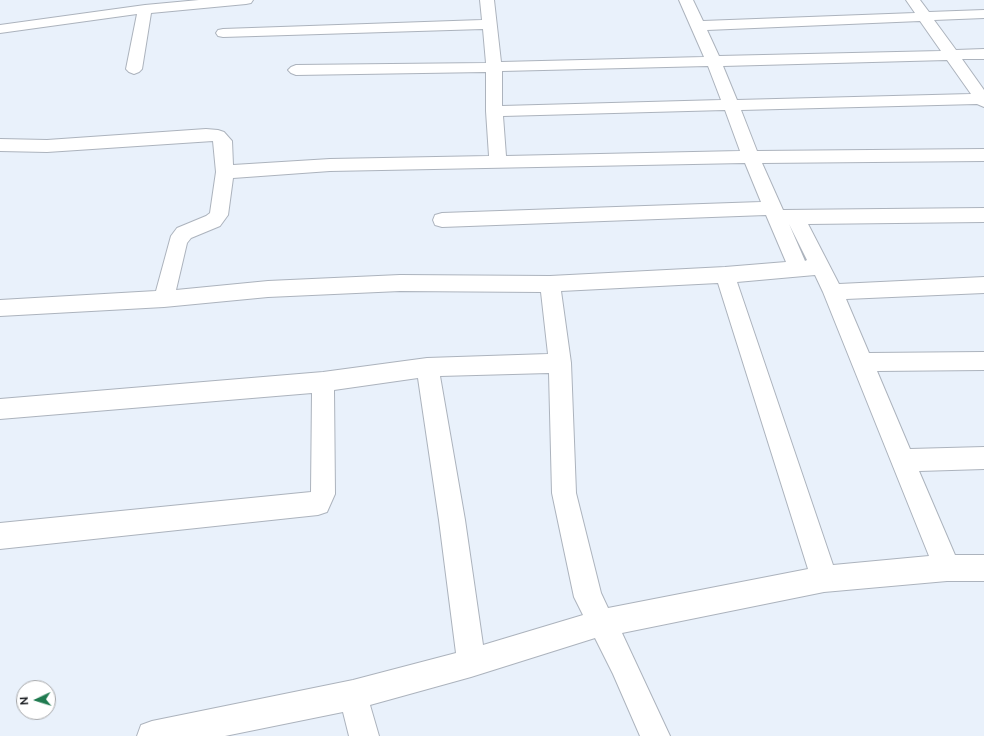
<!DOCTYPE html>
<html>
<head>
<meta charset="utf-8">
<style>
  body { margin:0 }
  #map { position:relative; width:984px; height:736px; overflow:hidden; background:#e9f1fb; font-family:Raleway,sans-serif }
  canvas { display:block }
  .north { position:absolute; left:16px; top:680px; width:40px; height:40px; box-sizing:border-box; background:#fff; border:1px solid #a4a5a7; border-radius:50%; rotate:266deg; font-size:11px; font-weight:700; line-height:16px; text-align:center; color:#1c1f23 }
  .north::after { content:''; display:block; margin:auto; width:14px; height:18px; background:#1f7a4f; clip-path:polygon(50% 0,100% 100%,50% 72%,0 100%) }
</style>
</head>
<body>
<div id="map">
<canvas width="984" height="736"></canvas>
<div class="north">N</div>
</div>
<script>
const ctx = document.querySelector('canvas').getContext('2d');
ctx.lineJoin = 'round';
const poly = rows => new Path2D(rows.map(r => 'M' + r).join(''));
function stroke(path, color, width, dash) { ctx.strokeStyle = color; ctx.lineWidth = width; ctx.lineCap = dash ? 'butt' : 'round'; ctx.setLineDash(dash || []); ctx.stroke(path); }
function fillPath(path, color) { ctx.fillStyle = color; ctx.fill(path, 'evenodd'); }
const minor = poly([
  [199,0,253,0,251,3,246,4,151,13,142,69,139,72,134,74,129,72,126,69,137,14,0,33,0,25,145,5,199,0],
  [480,0,494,0,501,62,704,57,679,0,693,0,703,21,915,13,906,0,920,0,929,12,984,10,984,18,934,20,956,50,984,49,984,59,962,59,984,90,984,107,977,104,741,110,757,151,984,149,984,161,762,163,783,210,984,208,984,222,808,224,839,284,984,277,984,293,846,299,869,353,984,352,984,370,877,371,910,449,984,447,984,469,919,471,955,555,984,555,984,581,947,581,824,592,622,633,670,736,640,736,613,674,595,638,471,677,370,705,379,736,349,736,343,712,225,736,137,736,141,725,152,721,353,680,456,653,439,520,418,378,334,390,335,494,327,512,318,515,0,549,0,523,311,492,312,393,0,419,0,399,323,372,427,358,548,354,541,292,400,291,268,297,164,307,0,316,0,300,156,291,171,236,177,228,206,216,210,213,216,172,213,141,47,152,0,151,0,139,47,140,206,129,218,130,224,132,232,141,233,165,330,159,489,156,486,111,486,72,296,75,291,73,288,70,291,67,296,65,486,63,483,29,223,37,218,36,216,33,218,30,223,29,482,20,480,0],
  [920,21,941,51,719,56,707,30,920,21],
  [947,60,971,94,737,100,723,66,947,60],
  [708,66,721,100,502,106,502,71,708,66],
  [725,110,740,151,506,156,503,116,725,110],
  [745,163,761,202,442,213,435,215,433,220,435,225,442,227,766,215,786,262,725,267,550,276,400,275,268,281,176,290,187,243,191,238,220,226,228,215,233,178,330,171,745,163],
  [789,224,807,260,805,261,789,224],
  [815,275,823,292,929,556,833,565,737,282,815,275],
  [718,283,808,569,608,608,601,593,576,493,571,363,561,291,718,283],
  [549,373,552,493,574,597,583,615,483,645,465,520,440,376,549,373]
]);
stroke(minor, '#acb3bd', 2);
fillPath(minor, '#fff');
</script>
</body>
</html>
